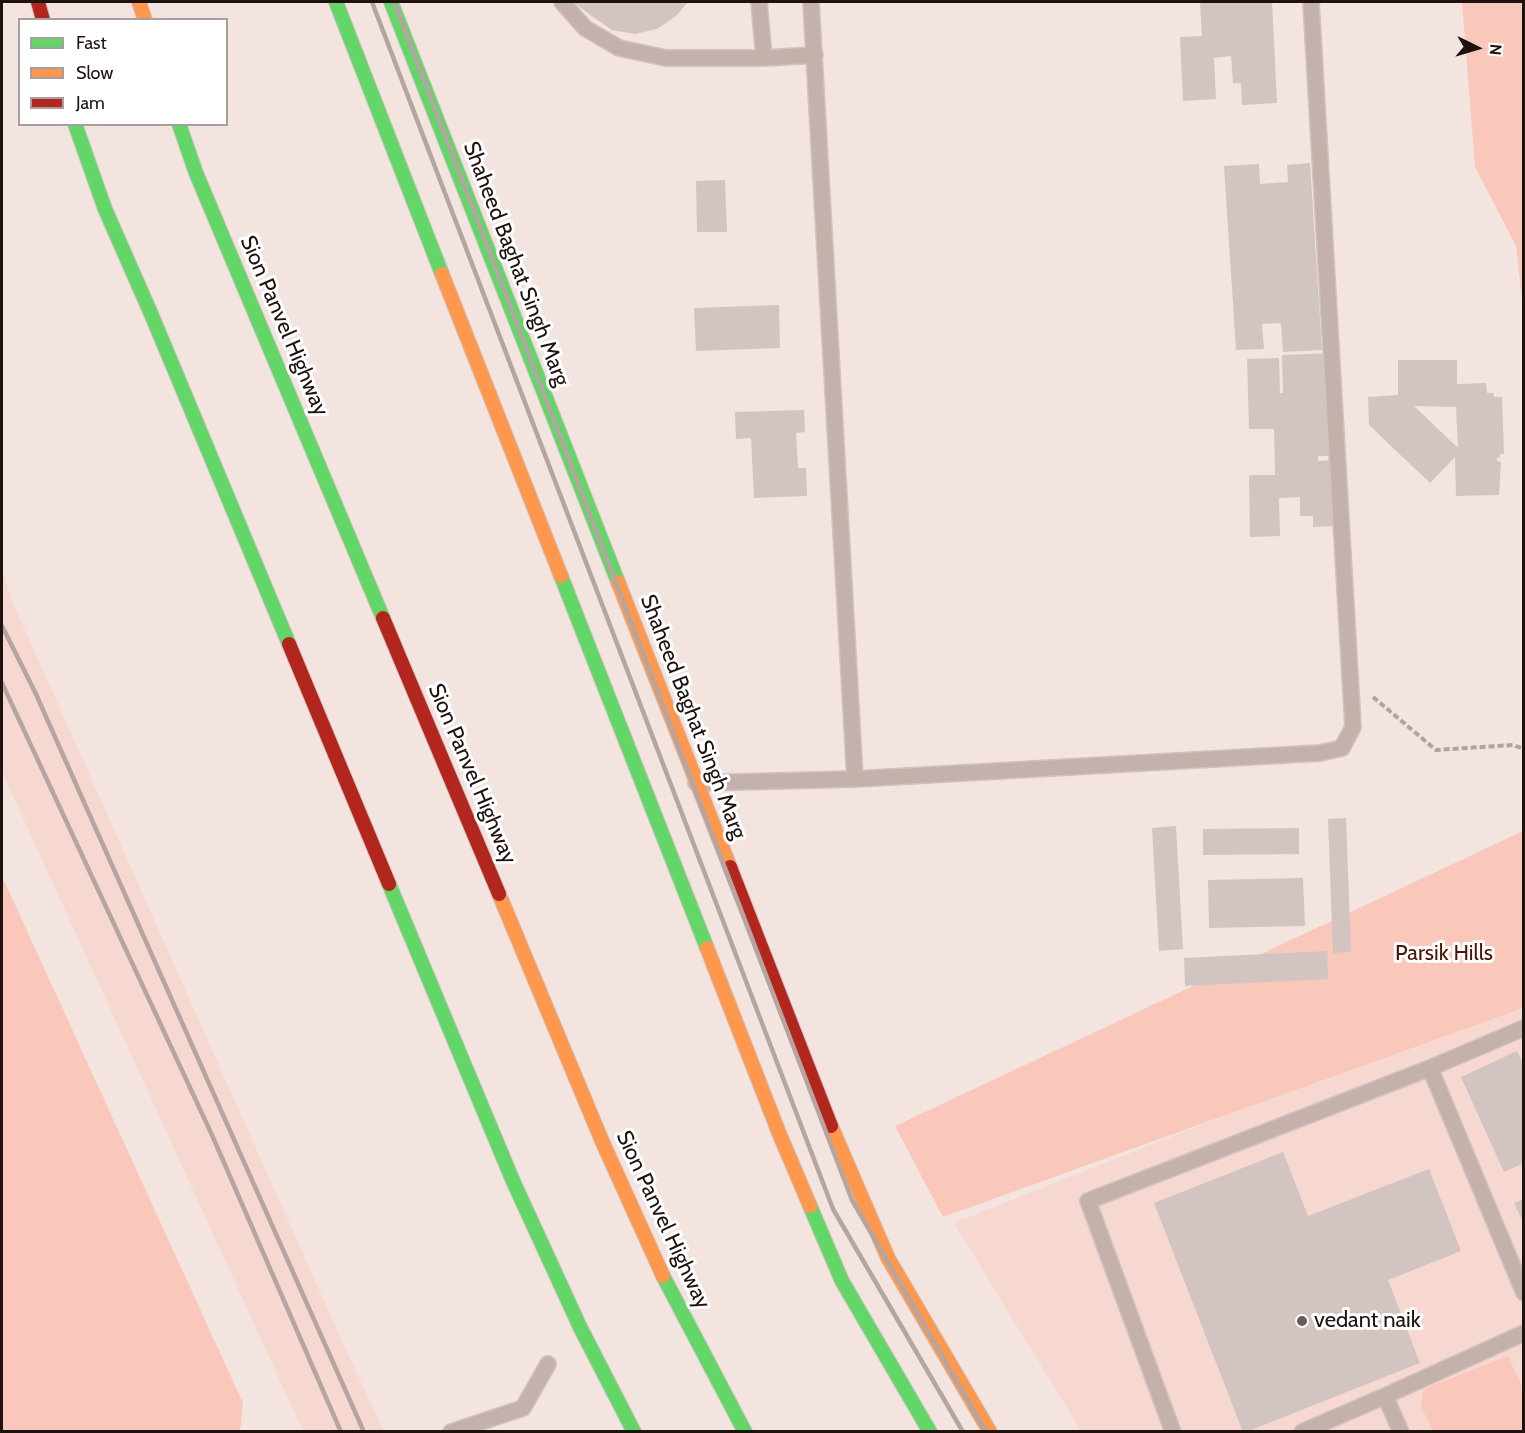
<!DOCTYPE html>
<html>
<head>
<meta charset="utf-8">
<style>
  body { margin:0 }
  #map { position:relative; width:1525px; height:1433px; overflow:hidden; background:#f3e4e0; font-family:Cabin,sans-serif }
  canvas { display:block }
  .frame { position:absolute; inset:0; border:3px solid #1e120f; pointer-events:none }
  .legend { position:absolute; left:18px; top:18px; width:210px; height:108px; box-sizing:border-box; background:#fff; border:2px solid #a5a09f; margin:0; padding:8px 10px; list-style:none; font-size:18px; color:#1e120f }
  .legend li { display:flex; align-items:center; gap:12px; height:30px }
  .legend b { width:30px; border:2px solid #a5a09f }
  .north { position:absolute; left:1447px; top:18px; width:60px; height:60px; -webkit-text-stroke:4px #fff; paint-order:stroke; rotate:95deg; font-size:16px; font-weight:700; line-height:24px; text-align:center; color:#1e120f }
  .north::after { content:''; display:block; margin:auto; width:21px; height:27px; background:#1e120f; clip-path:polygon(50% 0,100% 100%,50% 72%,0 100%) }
</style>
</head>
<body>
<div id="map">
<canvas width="1525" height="1433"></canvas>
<div class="frame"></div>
<ul class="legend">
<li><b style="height:8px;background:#63d668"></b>Fast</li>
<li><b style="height:8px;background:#ff974d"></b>Slow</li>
<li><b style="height:8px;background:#b3261e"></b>Jam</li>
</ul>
<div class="north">N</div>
</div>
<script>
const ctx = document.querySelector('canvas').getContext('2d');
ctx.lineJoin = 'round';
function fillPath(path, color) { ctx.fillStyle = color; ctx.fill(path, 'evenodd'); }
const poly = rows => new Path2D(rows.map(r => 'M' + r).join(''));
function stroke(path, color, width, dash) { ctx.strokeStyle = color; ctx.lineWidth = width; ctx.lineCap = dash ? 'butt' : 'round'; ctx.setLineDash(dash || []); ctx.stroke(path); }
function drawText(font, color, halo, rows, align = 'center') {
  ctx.font = font + ' Cabin,sans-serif'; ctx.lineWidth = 6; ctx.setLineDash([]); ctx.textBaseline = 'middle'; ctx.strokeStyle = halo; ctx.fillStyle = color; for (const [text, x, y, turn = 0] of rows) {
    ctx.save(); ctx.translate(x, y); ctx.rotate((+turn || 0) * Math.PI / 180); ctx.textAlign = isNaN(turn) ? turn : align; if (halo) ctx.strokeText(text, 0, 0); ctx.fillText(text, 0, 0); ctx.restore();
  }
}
const built = poly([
  [2,569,12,601,345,1348,384,1431,303,1431,2,772],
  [1523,997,1523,1431,1081,1431,954,1223]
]);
const green = poly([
  [1462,2,1523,2,1523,307,1516,246,1475,167],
  [1523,831,1523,1008,943,1217,895,1126],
  [2,876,243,1403,240,1431,2,1431],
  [1508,1356,1523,1389,1523,1431,1433,1431,1421,1406,1423,1393,1426,1388]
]);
const building = poly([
  [573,2,688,2,676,16,657,29,635,34,612,30,593,17],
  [1200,2,1272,2,1277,103,1242,105,1241,83,1233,83,1231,56,1214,58,1216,99,1183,101,1180,37,1202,36],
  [1310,163,1322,350,1283,352,1281,323,1262,324,1264,349,1236,350,1224,166,1259,164,1260,184,1288,182,1287,165],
  [725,180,727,232,697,232,696,181],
  [779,305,780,348,696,351,694,308],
  [1333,353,1336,456,1318,456,1318,461,1331,460,1333,526,1313,527,1313,516,1300,516,1300,497,1279,498,1280,536,1250,537,1249,475,1275,475,1274,429,1249,429,1247,359,1279,358,1280,393,1283,393,1282,355],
  [1398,360,1457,360,1457,384,1486,383,1487,393,1494,393,1494,397,1502,397,1504,454,1500,454,1500,458,1497,457,1497,461,1501,462,1499,495,1456,496,1455,457,1430,483,1369,425,1368,397,1398,395],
  [1414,406,1456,407,1458,448],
  [804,410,805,432,796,433,798,468,806,468,807,496,754,498,751,438,736,439,735,412],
  [1346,818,1351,952,1333,953,1328,819],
  [1176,826,1183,949,1159,951,1152,828],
  [1299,828,1299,854,1203,855,1203,829],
  [1303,878,1305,926,1209,928,1208,880],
  [1327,951,1328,979,1185,986,1184,958],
  [1517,1051,1524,1066,1524,1163,1504,1172,1461,1077],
  [1283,1152,1308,1216,1429,1169,1461,1251,1388,1280,1420,1363,1246,1432,1243,1432,1154,1203],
  [1524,1199,1524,1224,1514,1203]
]);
const path = poly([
  [1373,697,1436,750,1513,745,1524,749]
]);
const lane = poly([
  [562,2,585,28,619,48,666,58,764,58,815,55],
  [759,2,764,58],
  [811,2,855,779],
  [696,783,855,779,1320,753,1342,748,1353,727,1311,2],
  [1430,1068,1524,1293],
  [1385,1396,1401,1432],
  [451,1432,523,1408,548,1364],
  [1173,1432,1088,1201,1430,1068,1524,1028],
  [1302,1432,1385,1396,1524,1333]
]);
const fast = poly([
  [336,2,442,274],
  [391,2,618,582],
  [75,124,105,209,152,316,289,644],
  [179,124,196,173,383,618],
  [561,576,707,948],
  [389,884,513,1181,580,1327,634,1432],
  [810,1206,842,1281,930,1432],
  [663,1276,745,1432]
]);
const slow = poly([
  [139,2,145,20],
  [442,274,561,576],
  [618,582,730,867],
  [499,894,602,1141,663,1276],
  [707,948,779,1133,810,1206],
  [831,1126,888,1258,990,1432]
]);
const jam = poly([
  [38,2,43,20],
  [383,618,499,894],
  [289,644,389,884],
  [730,867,831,1126]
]);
const rail = poly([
  [372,2,833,1209,963,1432],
  [394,2,852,1200,986,1432],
  [2,626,35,692,364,1432],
  [2,683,212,1135,341,1432]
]);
const markers = [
  [1302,1321,6,"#695c58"]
];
const streetNames = [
  ["Shaheed Baghat Singh Marg",516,264,69],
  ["Sion Panvel Highway",284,326,67],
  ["Shaheed Baghat Singh Marg",693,717,69],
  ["Sion Panvel Highway",472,774,67],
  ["Sion Panvel Highway",663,1220,65]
];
const parkNames = [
  ["Parsik Hills",1444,954]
];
const poiNames = [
  ["vedant naik",1314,1321]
];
fillPath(built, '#f6d8d1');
fillPath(green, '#f9c8bb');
fillPath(building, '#d1c4c1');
stroke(lane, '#cfc3c0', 18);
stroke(fast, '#cfc3c0', 16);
stroke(slow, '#cfc3c0', 16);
stroke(jam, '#cfc3c0', 16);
stroke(path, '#b2a39f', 4, [6, 3]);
stroke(lane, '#c4b1ab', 15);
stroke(fast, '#63d668', 14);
stroke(slow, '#ff974d', 14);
stroke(jam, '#b3261e', 14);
stroke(rail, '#b5a5a1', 4.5);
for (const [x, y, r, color] of markers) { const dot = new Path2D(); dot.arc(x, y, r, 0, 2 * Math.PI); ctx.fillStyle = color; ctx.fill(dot); stroke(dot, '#fff', 2); }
drawText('22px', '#1e120f', '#fff', streetNames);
drawText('22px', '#4b1608', '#fff', parkNames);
drawText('22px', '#1e120f', '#fff', poiNames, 'left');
</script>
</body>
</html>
